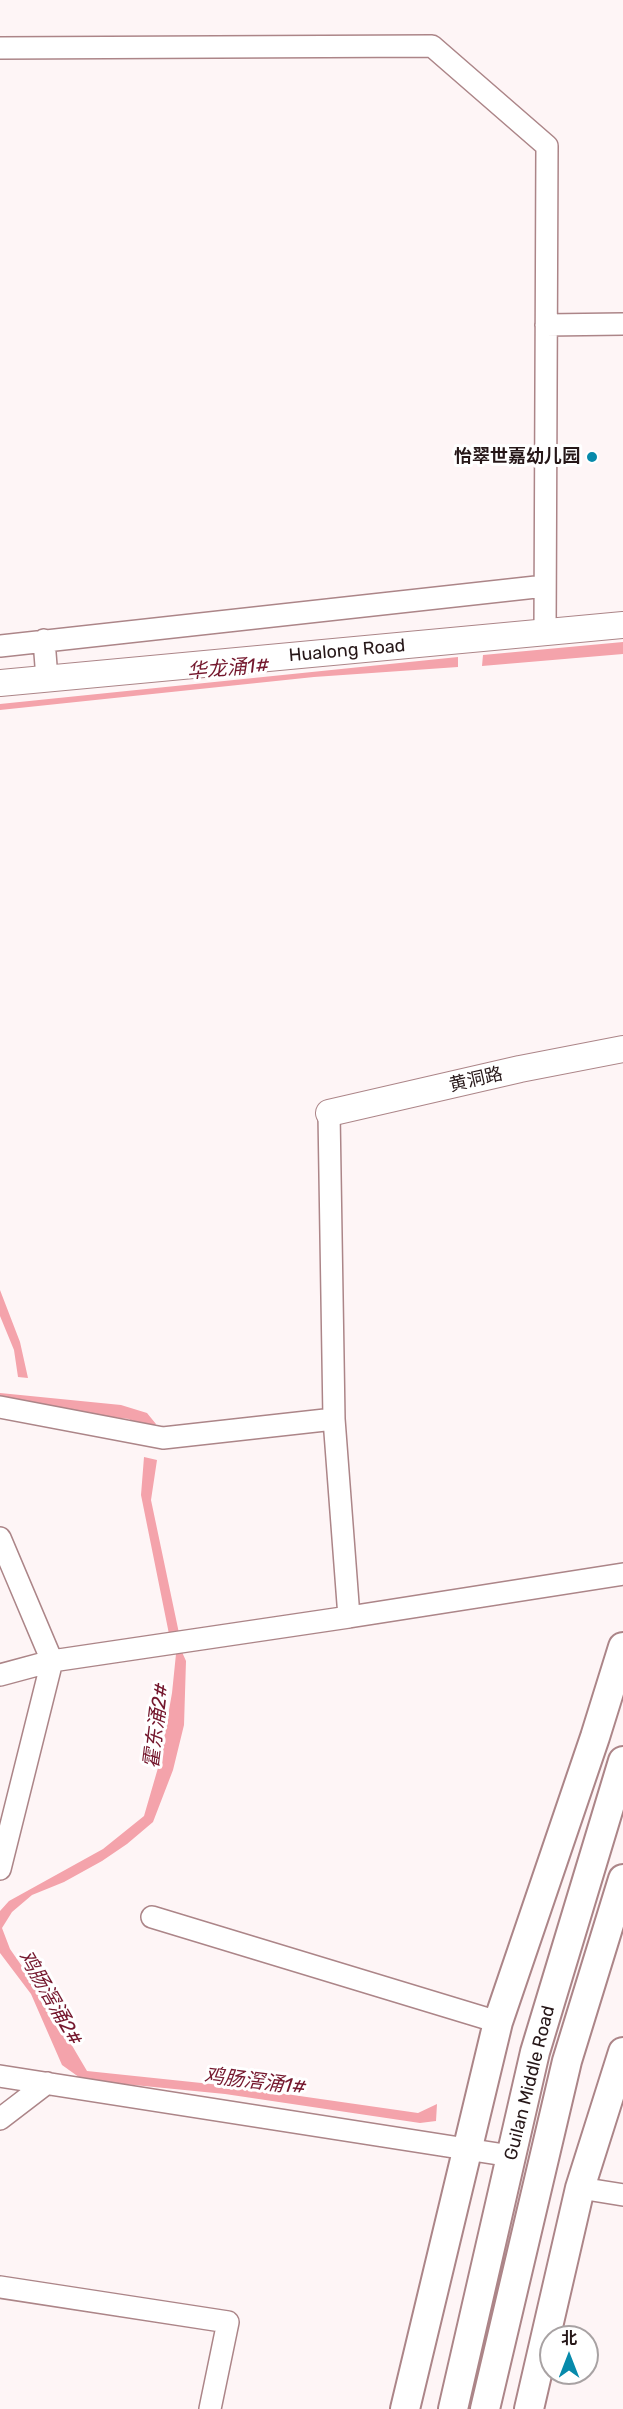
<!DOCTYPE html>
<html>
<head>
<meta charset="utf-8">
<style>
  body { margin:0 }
  #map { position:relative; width:623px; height:2409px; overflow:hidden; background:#fef5f6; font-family:Rubik,"Noto Sans SC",sans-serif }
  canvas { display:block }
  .north { position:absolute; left:539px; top:2325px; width:60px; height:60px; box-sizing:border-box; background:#fff; border:2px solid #a8a2a3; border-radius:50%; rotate:0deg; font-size:16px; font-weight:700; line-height:24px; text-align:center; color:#261718 }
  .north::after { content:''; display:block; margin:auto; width:21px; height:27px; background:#078aab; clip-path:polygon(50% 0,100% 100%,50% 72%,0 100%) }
</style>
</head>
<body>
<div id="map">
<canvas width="623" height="2409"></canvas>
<div class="north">北</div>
</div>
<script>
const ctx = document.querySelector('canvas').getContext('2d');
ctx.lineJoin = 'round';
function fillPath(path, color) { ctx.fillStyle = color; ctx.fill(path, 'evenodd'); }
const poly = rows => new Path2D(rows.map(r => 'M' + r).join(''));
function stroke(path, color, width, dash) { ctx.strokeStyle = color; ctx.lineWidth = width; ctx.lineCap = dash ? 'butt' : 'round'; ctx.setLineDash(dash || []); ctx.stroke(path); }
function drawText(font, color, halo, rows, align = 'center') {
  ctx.font = font + ' Rubik,"Noto Sans SC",sans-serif'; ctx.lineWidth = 6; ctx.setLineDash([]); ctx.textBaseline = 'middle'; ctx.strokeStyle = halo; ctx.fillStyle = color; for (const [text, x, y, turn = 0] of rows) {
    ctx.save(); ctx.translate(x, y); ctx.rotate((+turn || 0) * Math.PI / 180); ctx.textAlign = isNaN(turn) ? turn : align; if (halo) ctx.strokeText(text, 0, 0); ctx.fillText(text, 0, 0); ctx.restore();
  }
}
const water = poly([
  [623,642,623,654,482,666,483,655],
  [458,657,458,667,314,677,0,710,0,704],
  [0,1290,20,1342,28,1378,18,1377,14,1350,0,1316],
  [0,1393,121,1405,147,1413,156,1424,152,1428,145,1430,129,1419,0,1404],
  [144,1457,157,1460,151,1500,180,1638,170,1639,141,1495],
  [182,1652,186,1661,184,1725,173,1770,153,1822,127,1844,102,1861,64,1882,32,1895,12,1912,2,1928,10,1949,44,1998,87,2071,230,2086,418,2113,437,2104,436,2121,420,2123,225,2094,83,2080,62,2065,31,1994,0,1953,0,1911,9,1901,103,1849,144,1816,160,1761,172,1693,176,1654]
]);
const minor = poly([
  [0,48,432,46,547,146,545,633],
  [546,325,623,324],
  [44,640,47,679],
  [0,646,545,586],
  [329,1113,334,1419,349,1617,623,1574],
  [0,1407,163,1438,334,1419],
  [0,1538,52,1661,349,1617],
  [0,1675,52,1661,0,1869],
  [152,1917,498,2022],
  [0,2076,511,2156],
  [0,2119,47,2083],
  [580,2188,623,2195],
  [0,2287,228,2322,210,2409]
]);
const tertiary = poly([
  [0,683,623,625],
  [329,1113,520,1069,623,1049]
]);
const secondary = poly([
  [405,2409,498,2022,595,1737,623,1647],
  [453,2409,535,2052,623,1761],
  [485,2409,567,2061,623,1879],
  [529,2409,580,2188,623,2052]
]);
const markers = [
  [592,457,6,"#078aab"]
];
const poiNames = [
  ["怡翠世嘉幼儿园",580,457]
];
const streetNames = [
  ["Hualong Road",347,651,-5],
  ["黄洞路",476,1080,-13],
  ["Guilan Middle Road",530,2083,-76]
];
const waterNames = [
  ["华龙涌1#",228,669,-5],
  ["霍东涌2#",157,1726,-83],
  ["鸡肠滘涌2#",50,1998,60],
  ["鸡肠滘涌1#",255,2082,7]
];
fillPath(water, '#f4a3ab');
stroke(minor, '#ac8588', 24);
stroke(tertiary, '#ac8588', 28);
stroke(secondary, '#ac8588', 32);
stroke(minor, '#fff', 21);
stroke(tertiary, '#fff', 26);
stroke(secondary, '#fff', 28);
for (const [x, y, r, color] of markers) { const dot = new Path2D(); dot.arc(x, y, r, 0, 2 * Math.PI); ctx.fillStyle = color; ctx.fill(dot); stroke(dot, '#fff', 2); }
drawText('bold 18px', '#261718', '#fff', poiNames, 'right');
drawText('18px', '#261718', '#fff', streetNames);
drawText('italic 20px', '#74172d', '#fff', waterNames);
</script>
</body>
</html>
